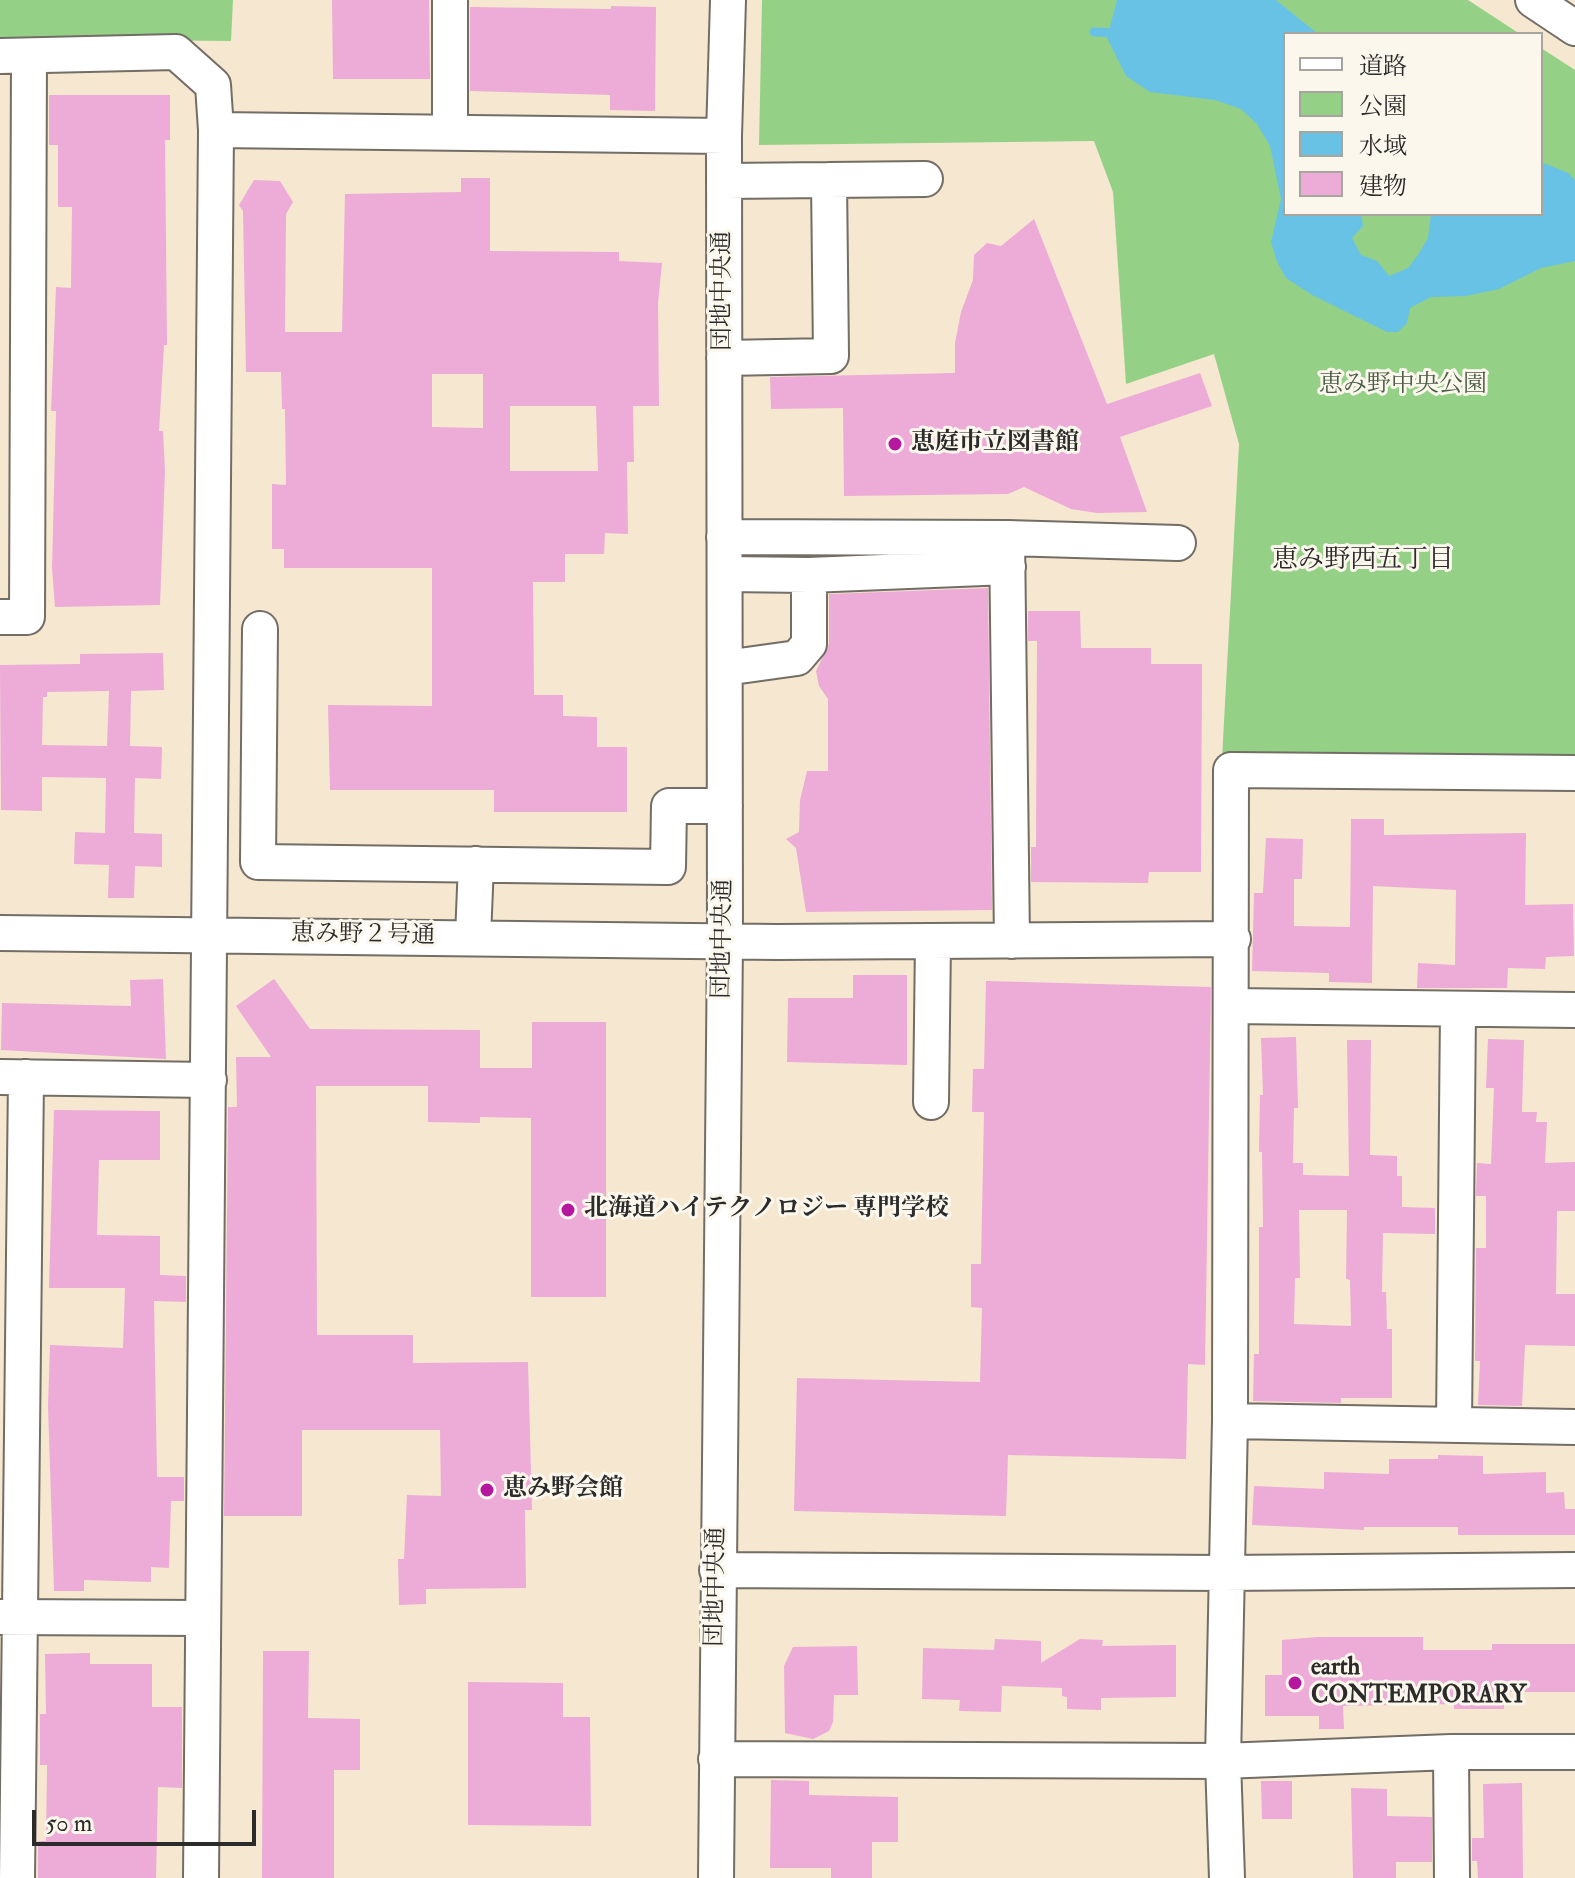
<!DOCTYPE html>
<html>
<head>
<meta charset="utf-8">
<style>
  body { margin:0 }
  #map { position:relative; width:1575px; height:1878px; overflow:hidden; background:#f6e7d1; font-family:"IM FELL Double Pica","Noto Serif JP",serif }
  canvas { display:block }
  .legend { position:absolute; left:1283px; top:32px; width:260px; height:184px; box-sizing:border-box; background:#fbf7ec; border:2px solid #a8a59f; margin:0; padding:10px 14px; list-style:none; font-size:24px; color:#2b2b2b }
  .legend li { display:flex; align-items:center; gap:16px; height:40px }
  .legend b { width:40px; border:2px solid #a8a59f }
  .scale { position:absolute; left:32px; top:1810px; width:224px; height:36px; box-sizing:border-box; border:4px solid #2b2b2b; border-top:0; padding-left:10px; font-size:24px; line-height:28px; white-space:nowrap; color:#2b2b2b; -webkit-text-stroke:6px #fbf7ec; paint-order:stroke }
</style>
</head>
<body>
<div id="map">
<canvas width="1575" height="1878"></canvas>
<ul class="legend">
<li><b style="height:10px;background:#fff"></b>道路</li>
<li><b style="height:22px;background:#94d187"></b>公園</li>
<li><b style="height:22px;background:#68c2e6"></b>水域</li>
<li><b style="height:22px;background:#edabd7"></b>建物</li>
</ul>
<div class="scale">50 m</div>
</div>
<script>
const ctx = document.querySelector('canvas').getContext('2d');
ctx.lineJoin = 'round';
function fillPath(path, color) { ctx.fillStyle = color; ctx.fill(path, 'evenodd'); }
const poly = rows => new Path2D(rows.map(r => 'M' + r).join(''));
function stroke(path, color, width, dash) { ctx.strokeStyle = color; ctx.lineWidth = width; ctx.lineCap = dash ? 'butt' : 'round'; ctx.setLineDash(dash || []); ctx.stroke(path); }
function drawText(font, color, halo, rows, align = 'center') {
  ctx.font = font + ' "IM FELL Double Pica","Noto Serif JP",serif'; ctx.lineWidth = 6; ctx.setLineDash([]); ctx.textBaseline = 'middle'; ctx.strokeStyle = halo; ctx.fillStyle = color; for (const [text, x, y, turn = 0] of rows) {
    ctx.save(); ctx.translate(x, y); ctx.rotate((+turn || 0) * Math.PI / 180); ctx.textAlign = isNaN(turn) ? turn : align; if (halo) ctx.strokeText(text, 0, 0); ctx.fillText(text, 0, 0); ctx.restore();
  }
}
const green = poly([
  [0,0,233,0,231,41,0,39],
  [762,0,1468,0,1520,34,1285,34,1285,214,1541,214,1541,48,1575,70,1575,758,1222,759,1239,444,1214,354,1126,384,1113,192,1094,141,759,145]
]);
const water = poly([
  [1117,0,1276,0,1318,34,1285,34,1285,214,1361,214,1363,226,1352,238,1361,255,1377,261,1389,276,1408,268,1418,255,1428,238,1431,214,1541,214,1541,162,1568,173,1575,180,1575,261,1541,268,1499,289,1466,296,1431,297,1410,308,1407,323,1398,332,1387,332,1312,295,1286,278,1277,262,1271,242,1281,199,1270,146,1257,124,1241,109,1215,100,1150,92,1126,76,1107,38]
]);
const stream = poly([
  [1094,32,1119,33]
]);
const building = poly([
  [332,0,429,0,430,79,333,79],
  [611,6,656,7,655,111,610,110,610,95,470,91,470,7,611,9],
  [49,95,170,95,170,140,165,140,167,345,164,345,159,431,163,431,165,471,160,605,55,607,52,568,56,411,51,411,54,338,56,287,71,288,72,207,58,207,58,145,49,145],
  [461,178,490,178,490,251,619,252,619,261,662,263,658,303,659,406,633,406,634,462,627,462,628,534,605,533,604,554,565,554,565,582,533,582,534,695,563,695,563,716,597,717,597,747,627,747,627,812,494,812,494,790,330,790,328,705,432,706,432,568,284,568,284,549,272,549,272,484,286,485,285,409,282,409,281,372,246,372,243,211,239,205,254,180,280,181,293,202,286,214,285,332,342,332,345,194,461,192],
  [432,374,483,374,483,428,432,427],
  [510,406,596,406,598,471,510,471],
  [1034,219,1107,404,1200,373,1212,406,1120,437,1147,512,1097,513,1071,509,1024,487,1008,494,844,496,843,408,771,409,770,377,955,373,955,343,961,312,973,280,974,255,987,243,1001,246],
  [988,588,992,910,806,912,796,848,786,839,799,832,800,800,807,771,828,771,828,699,819,686,816,671,829,644,829,594],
  [1028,611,1080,611,1081,648,1151,648,1151,664,1202,664,1201,872,1149,872,1148,883,1031,882,1031,847,1036,847,1037,641,1028,641],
  [163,653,164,690,131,691,130,746,162,747,161,779,135,778,134,833,162,834,162,867,135,866,134,898,108,898,109,865,74,864,75,832,105,833,106,778,42,777,42,811,1,810,0,665,80,664,80,654],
  [109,691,107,746,42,745,43,697,47,697,47,692],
  [1351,819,1384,819,1384,835,1526,833,1525,905,1573,904,1574,956,1546,957,1545,969,1508,968,1507,988,1417,988,1418,963,1455,965,1456,890,1373,886,1372,983,1329,982,1329,973,1252,971,1254,893,1263,893,1266,838,1303,839,1302,879,1294,879,1294,926,1350,927],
  [853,975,907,975,907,1065,787,1062,788,998,853,998],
  [163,979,166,1059,1,1050,2,1003,131,1006,130,980],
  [274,979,310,1029,480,1030,480,1068,532,1068,532,1022,606,1022,606,1297,531,1297,531,1118,480,1117,480,1123,428,1122,428,1086,316,1086,317,1335,413,1335,413,1363,528,1362,532,1510,525,1510,526,1588,426,1589,426,1604,399,1605,398,1559,404,1559,407,1495,441,1496,440,1430,302,1430,302,1516,224,1516,228,1107,237,1107,236,1057,271,1057,236,1006],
  [986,981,1211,987,1205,1365,1188,1364,1186,1459,1008,1455,1006,1516,794,1511,797,1378,980,1382,982,1308,971,1307,971,1264,981,1264,984,1112,972,1112,973,1069,984,1069],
  [1296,1037,1298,1108,1294,1108,1293,1163,1303,1163,1303,1175,1349,1176,1347,1040,1371,1040,1370,1155,1397,1156,1397,1176,1402,1176,1402,1207,1435,1208,1435,1234,1383,1233,1382,1292,1386,1292,1387,1329,1392,1329,1392,1398,1341,1398,1341,1403,1253,1401,1254,1354,1259,1354,1259,1227,1263,1227,1262,1152,1259,1152,1260,1095,1263,1095,1261,1038],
  [1299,1210,1347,1210,1346,1279,1350,1280,1351,1326,1294,1324,1295,1278,1300,1278],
  [1488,1039,1524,1040,1522,1112,1537,1112,1536,1122,1547,1122,1545,1163,1575,1162,1575,1211,1557,1211,1556,1294,1575,1294,1575,1346,1525,1345,1522,1406,1478,1405,1480,1361,1475,1361,1476,1248,1486,1248,1486,1196,1476,1196,1477,1163,1491,1164,1494,1088,1486,1088],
  [54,1110,160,1111,160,1160,99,1160,97,1235,160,1236,160,1275,186,1276,186,1302,154,1301,157,1477,184,1477,184,1501,171,1501,169,1568,151,1567,151,1582,84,1580,84,1591,54,1591,48,1406,50,1345,123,1348,125,1288,49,1288],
  [1438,1455,1483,1456,1483,1474,1546,1472,1546,1493,1564,1492,1565,1509,1575,1509,1575,1535,1458,1535,1458,1527,1364,1527,1364,1530,1252,1525,1254,1486,1324,1489,1324,1472,1389,1474,1389,1459,1438,1459],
  [1318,1637,1423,1637,1423,1650,1492,1650,1492,1644,1575,1644,1575,1692,1504,1692,1504,1709,1454,1709,1454,1704,1343,1706,1344,1729,1319,1729,1319,1716,1265,1716,1265,1675,1282,1675,1282,1640],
  [995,1639,1041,1641,1041,1663,1080,1639,1103,1640,1102,1646,1176,1645,1176,1697,1101,1698,1101,1710,1067,1709,1067,1697,1062,1696,1062,1688,1002,1686,1001,1712,959,1711,960,1700,922,1699,923,1648,994,1650],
  [857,1646,858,1695,834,1695,833,1722,829,1731,813,1739,785,1733,784,1666,793,1647],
  [263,1651,309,1651,308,1718,360,1719,360,1770,334,1770,334,1878,262,1878],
  [90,1653,90,1664,152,1664,152,1707,182,1707,182,1788,158,1787,156,1878,38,1878,38,1841,46,1841,47,1765,40,1765,40,1714,46,1714,45,1654],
  [468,1682,563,1683,563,1717,590,1717,591,1826,468,1825],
  [771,1780,809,1781,809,1795,898,1797,898,1842,872,1842,872,1878,831,1878,831,1868,770,1868],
  [1261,1781,1292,1781,1292,1819,1262,1819],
  [1522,1783,1523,1878,1478,1878,1477,1861,1472,1861,1472,1838,1484,1838,1483,1784],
  [1351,1788,1387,1789,1387,1816,1432,1817,1432,1862,1396,1862,1396,1878,1353,1878]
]);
const minor = poly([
  [1533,0,1575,28],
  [0,56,176,52,213,85,216,130,201,1878],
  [216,130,724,136],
  [450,132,450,0],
  [829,180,925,179],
  [724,181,829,180,831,356,724,358],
  [724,537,1007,538],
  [725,574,809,575,809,644,797,658,725,668],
  [809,575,1008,567],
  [0,617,27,617,29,58],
  [260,629,258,862,668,867,669,806,725,806],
  [0,933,777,942,1233,939],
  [473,937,476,864],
  [1012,941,1007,538,1178,543],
  [1231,1006,1575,1010],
  [0,1077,209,1080],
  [931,1102,933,941],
  [1230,1421,1575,1427],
  [1454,1425,1458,1010],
  [717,1570,1224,1573,1575,1570],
  [0,1617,201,1618],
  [1451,1752,1452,1878],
  [716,1759,1223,1761,1451,1752,1575,1752],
  [17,1878,26,1077],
  [716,1878,725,940,724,136,728,0],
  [1227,1878,1223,1761,1230,1421,1231,770,1575,773]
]);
const markers = [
  [895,444,8,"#b5179e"],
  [568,1210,8,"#b5179e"],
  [487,1490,8,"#b5179e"],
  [1295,1683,8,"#b5179e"]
];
const streetNames = [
  ["団地中央通",724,291,-90],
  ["恵み野２号通",363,936,1],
  ["団地中央通",724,939,-89],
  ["団地中央通",717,1587,-89]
];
const parkNames = [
  ["恵み野中央公園",1403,386]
];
const poiNames = [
  ["恵庭市立図書館",911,444],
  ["北海道ハイテクノロジー 専門学校",584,1210],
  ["恵み野会館",503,1490],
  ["earth",1311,1669],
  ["CONTEMPORARY",1311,1697]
];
const neighbourhoodNames = [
  ["恵み野西五丁目",1363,561]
];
fillPath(green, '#94d187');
fillPath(water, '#68c2e6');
stroke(stream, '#68c2e6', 9);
fillPath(building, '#edabd7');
stroke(minor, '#726d65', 38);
stroke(minor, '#fff', 34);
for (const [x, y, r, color] of markers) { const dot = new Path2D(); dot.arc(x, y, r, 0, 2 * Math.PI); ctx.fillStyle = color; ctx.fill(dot); stroke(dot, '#fbf7ec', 3); }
drawText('24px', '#2b2b2b', '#fbf7ec', streetNames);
drawText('24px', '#4a5d47', '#fbf7ec', parkNames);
drawText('bold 24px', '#2b2b2b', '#fbf7ec', poiNames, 'left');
drawText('26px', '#2b2b2b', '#fbf7ec', neighbourhoodNames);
</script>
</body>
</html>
